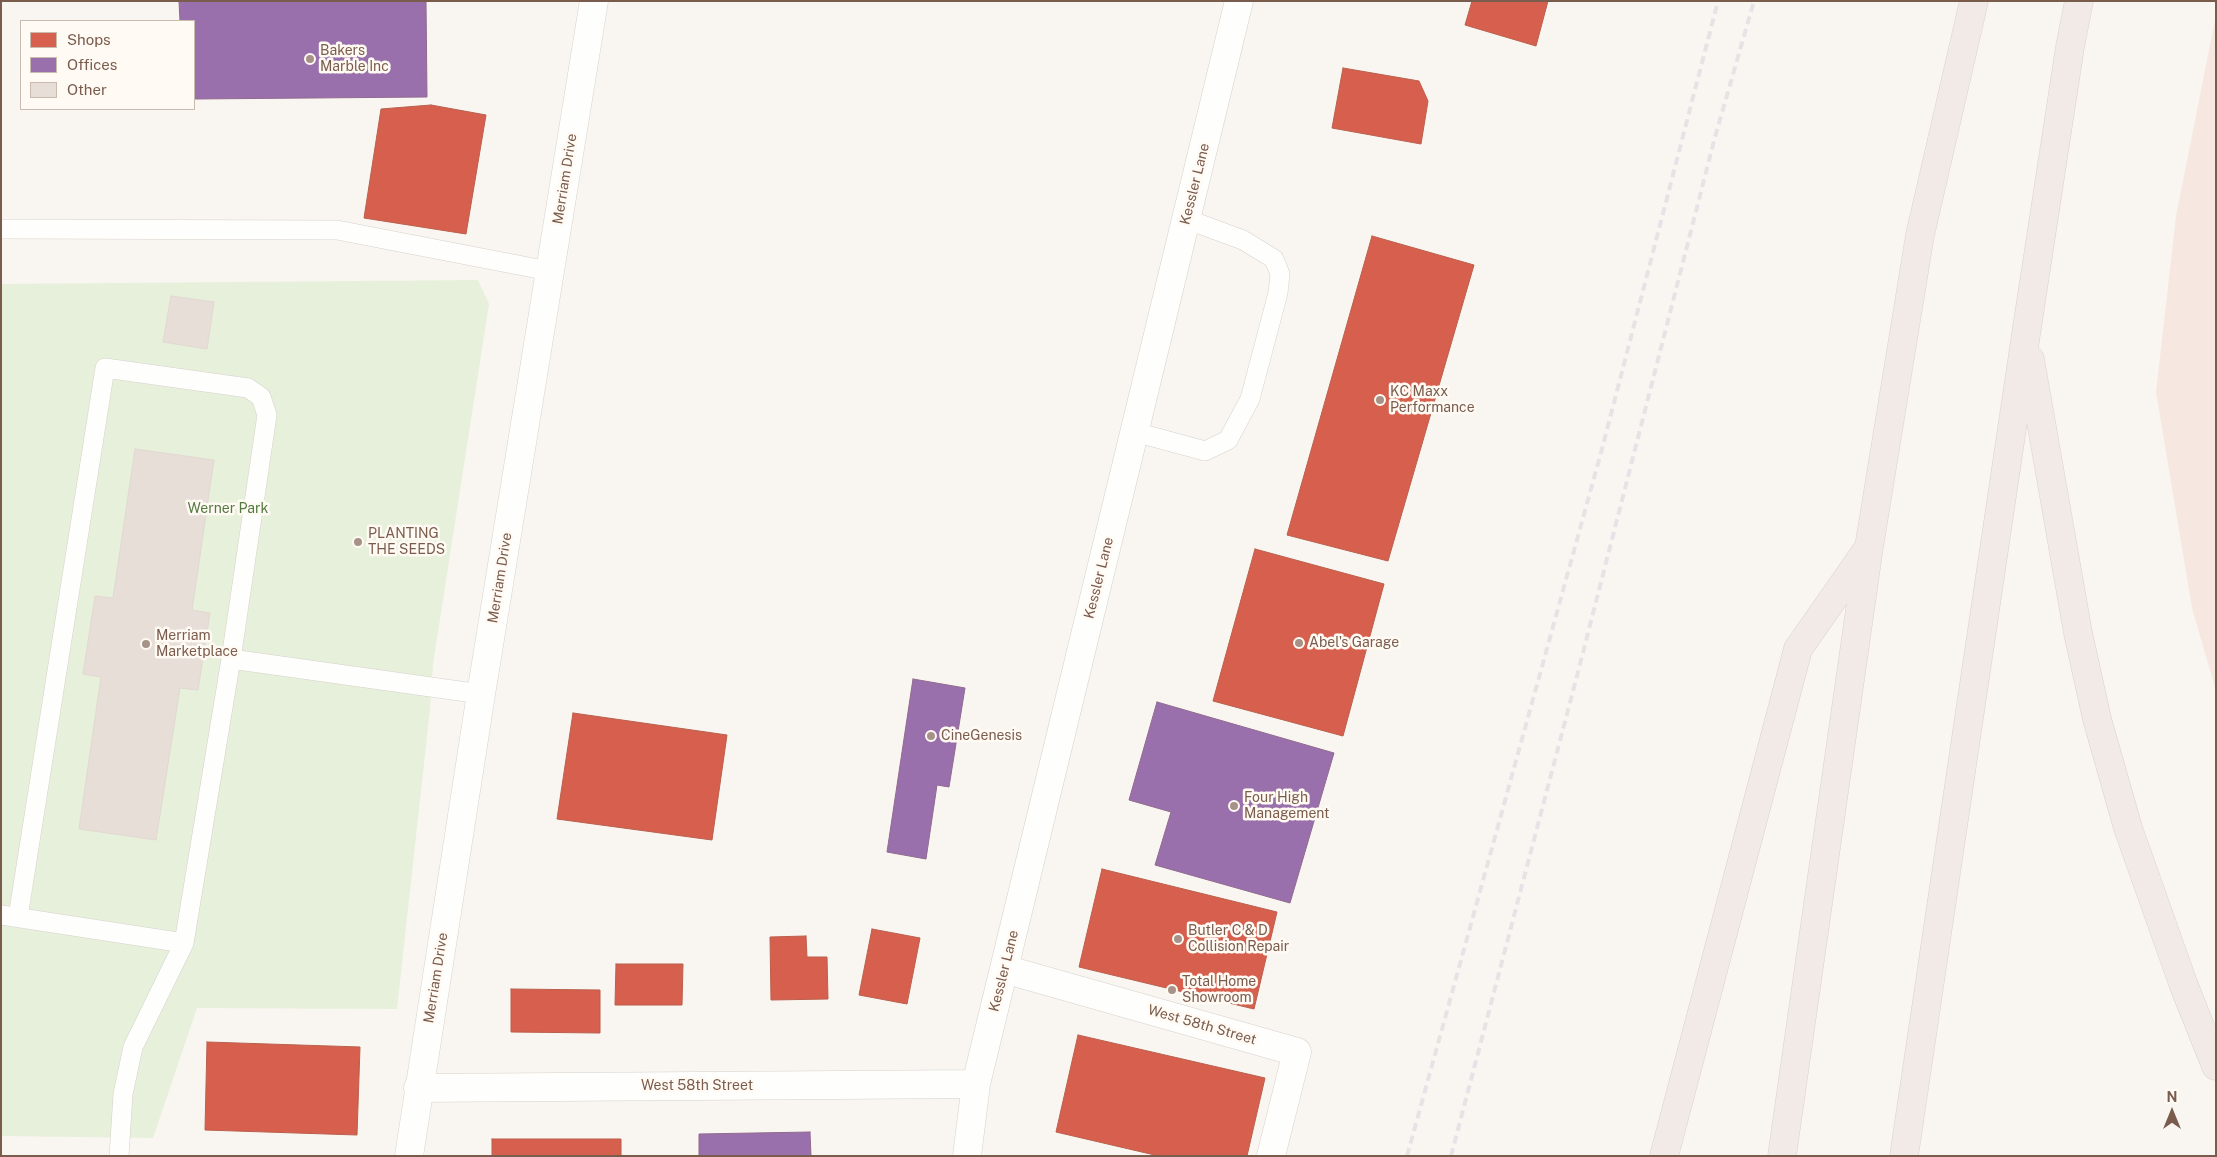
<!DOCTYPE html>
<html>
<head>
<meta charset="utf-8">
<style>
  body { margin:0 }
  #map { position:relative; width:2217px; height:1157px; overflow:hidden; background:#f9f5f0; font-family:"Public Sans",sans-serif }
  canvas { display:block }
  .frame { position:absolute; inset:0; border:2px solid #7a5c4d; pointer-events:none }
  .legend { position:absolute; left:20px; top:20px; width:175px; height:90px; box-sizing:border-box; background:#fffaf3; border:1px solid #cabbb1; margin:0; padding:6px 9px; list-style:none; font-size:15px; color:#7a5c4d }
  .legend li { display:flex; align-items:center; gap:10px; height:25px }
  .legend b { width:25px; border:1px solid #cabbb1 }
  .north { position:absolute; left:2147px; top:1087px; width:50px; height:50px; -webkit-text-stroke:4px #fffaf3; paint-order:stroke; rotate:0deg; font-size:14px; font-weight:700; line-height:20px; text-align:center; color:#7a5c4d }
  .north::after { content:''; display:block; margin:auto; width:18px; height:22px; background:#7a5c4d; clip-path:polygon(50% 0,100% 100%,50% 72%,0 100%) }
</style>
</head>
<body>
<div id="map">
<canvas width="2217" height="1157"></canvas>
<div class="frame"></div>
<ul class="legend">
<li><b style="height:14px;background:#d6604d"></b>Shops</li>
<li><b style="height:14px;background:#9970ab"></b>Offices</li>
<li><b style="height:14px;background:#e6ded7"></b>Other</li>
</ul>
<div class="north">N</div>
</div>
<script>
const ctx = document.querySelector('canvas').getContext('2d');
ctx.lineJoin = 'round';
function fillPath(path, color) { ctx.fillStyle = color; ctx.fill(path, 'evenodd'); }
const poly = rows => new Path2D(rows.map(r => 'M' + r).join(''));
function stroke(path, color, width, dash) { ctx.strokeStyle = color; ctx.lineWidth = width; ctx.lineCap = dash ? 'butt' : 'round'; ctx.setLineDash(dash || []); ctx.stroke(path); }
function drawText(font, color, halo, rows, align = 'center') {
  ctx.font = font + ' "Public Sans",sans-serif'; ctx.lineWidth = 5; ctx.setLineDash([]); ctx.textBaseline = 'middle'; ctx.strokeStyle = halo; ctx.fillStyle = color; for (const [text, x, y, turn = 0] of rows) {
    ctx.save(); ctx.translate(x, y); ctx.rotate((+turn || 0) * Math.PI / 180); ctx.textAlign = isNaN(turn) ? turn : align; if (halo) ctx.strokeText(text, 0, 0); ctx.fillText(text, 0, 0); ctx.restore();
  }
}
const commercial = poly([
  [2216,15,2216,691,2192,608,2156,392,2176,216]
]);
const green = poly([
  [478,280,489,304,433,664,430,709,397,1009,197,1008,153,1138,1,1136,1,284]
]);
const shops = poly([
  [1472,1,1548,1,1536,46,1465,25,1472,1],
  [1343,68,1419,81,1428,101,1421,144,1332,128,1343,68],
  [431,105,486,115,466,234,364,218,381,109,431,105],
  [1372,236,1474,265,1388,561,1287,535,1372,236],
  [1255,549,1384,584,1343,736,1213,701,1255,549],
  [573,713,727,735,712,840,557,819,573,713],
  [1102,869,1277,912,1254,1009,1079,967,1102,869],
  [872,929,920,938,907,1004,859,995,872,929],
  [806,936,807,957,827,957,828,999,771,1000,770,937,806,936],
  [616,964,683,964,682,1005,615,1005,616,964],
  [511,989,600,990,600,1033,511,1032,511,989],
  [1078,1035,1265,1078,1247,1156,1159,1156,1056,1132,1078,1035],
  [207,1042,360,1047,357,1135,205,1130,207,1042],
  [492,1139,621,1139,621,1156,492,1156,492,1139]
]);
const offices = poly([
  [179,1,426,1,427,97,194,99,194,21,180,21,179,1],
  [913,679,965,688,949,787,937,785,926,859,887,852,913,679],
  [1157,702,1334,753,1290,903,1155,865,1171,812,1129,800,1157,702],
  [810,1132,811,1156,699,1156,699,1134,810,1132]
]);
const building = poly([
  [171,296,214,302,207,349,163,342,171,296],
  [135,449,214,460,192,610,210,613,198,690,180,688,156,840,79,829,101,677,83,674,95,596,113,598,135,449]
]);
const service = poly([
  [1,229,337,230,549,271],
  [1135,432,1205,451,1228,440,1250,399,1278,293,1280,274,1274,259,1243,240,1186,219],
  [1,915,184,943],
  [18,917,105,368,248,388,261,397,267,415,231,659,481,694],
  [119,1156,123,1094,133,1047,184,943,231,659]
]);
const minor = poly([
  [1004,969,1297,1052,1271,1156],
  [418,1088,976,1084],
  [967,1156,976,1084,1239,1]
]);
const secondary = poly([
  [409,1156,481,694,594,1]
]);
const motorway = poly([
  [2030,359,2078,633,2097,719,2128,828,2184,986,2216,1066],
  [1664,1156,1798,649,1865,553],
  [1782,1156,1869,547,1920,235,1974,1],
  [1904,1156,2026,334,2070,47,2079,1]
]);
const rail = poly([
  [1407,1156,1602,449,1718,1],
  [1451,1156,1578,672,1715,137,1754,1]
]);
const markers = [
  [310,59,5,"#a69286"],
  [1380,400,5,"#a69286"],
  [358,542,5,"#a69286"],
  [1299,643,5,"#a69286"],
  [146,644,5,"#a69286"],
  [931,736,5,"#a69286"],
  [1234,806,5,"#a69286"],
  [1178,939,5,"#a69286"],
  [1172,990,5,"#a69286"]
];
const poiNames = [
  ["Bakers",320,51],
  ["Marble Inc",320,67],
  ["KC Maxx",1390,392],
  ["Performance",1390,408],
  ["PLANTING",368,534],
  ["THE SEEDS",368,550],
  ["Merriam",156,636],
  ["Marketplace",156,652],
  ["Abel's Garage",1309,643],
  ["CineGenesis",941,736],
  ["Four High",1244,798],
  ["Management",1244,814],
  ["Butler C & D",1188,931],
  ["Collision Repair",1188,947],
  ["Total Home",1182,982],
  ["Showroom",1182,998]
];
const streetNames = [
  ["Merriam Drive",565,179,-81],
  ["Kessler Lane",1195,184,-76],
  ["Merriam Drive",500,578,-81],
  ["Kessler Lane",1099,578,-76],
  ["Kessler Lane",1004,971,-76],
  ["Merriam Drive",436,978,-81],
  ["West 58th Street",1202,1025,16],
  ["West 58th Street",697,1086]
];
const parkNames = [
  ["Werner Park",228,509]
];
fillPath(commercial, '#f6e8e1');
fillPath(green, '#e7f0db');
fillPath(shops, '#d6604d');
stroke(shops, '#ba5f4d', 1);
fillPath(offices, '#9970ab');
stroke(offices, '#906a8f', 1);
fillPath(building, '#e6ded7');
stroke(building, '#e2d8d2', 1);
stroke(service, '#d7d1cb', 20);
stroke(minor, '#d7d1cb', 29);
stroke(secondary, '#d9d2cb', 29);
stroke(motorway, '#dad1cc', 29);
stroke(service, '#fefefd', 19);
stroke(minor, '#fefefd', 28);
stroke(secondary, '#fefefd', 28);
stroke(motorway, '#f2eae7', 28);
stroke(rail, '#e6e3e7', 4, [8, 5]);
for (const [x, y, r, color] of markers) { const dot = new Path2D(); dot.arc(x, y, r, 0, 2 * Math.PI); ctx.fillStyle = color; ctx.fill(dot); stroke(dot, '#fffaf3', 2); }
drawText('14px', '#7a5c4d', '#fffaf3', poiNames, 'left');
drawText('14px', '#7a5c4d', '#fffaf3', streetNames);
drawText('14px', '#537a41', '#fffaf3', parkNames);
</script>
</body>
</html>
